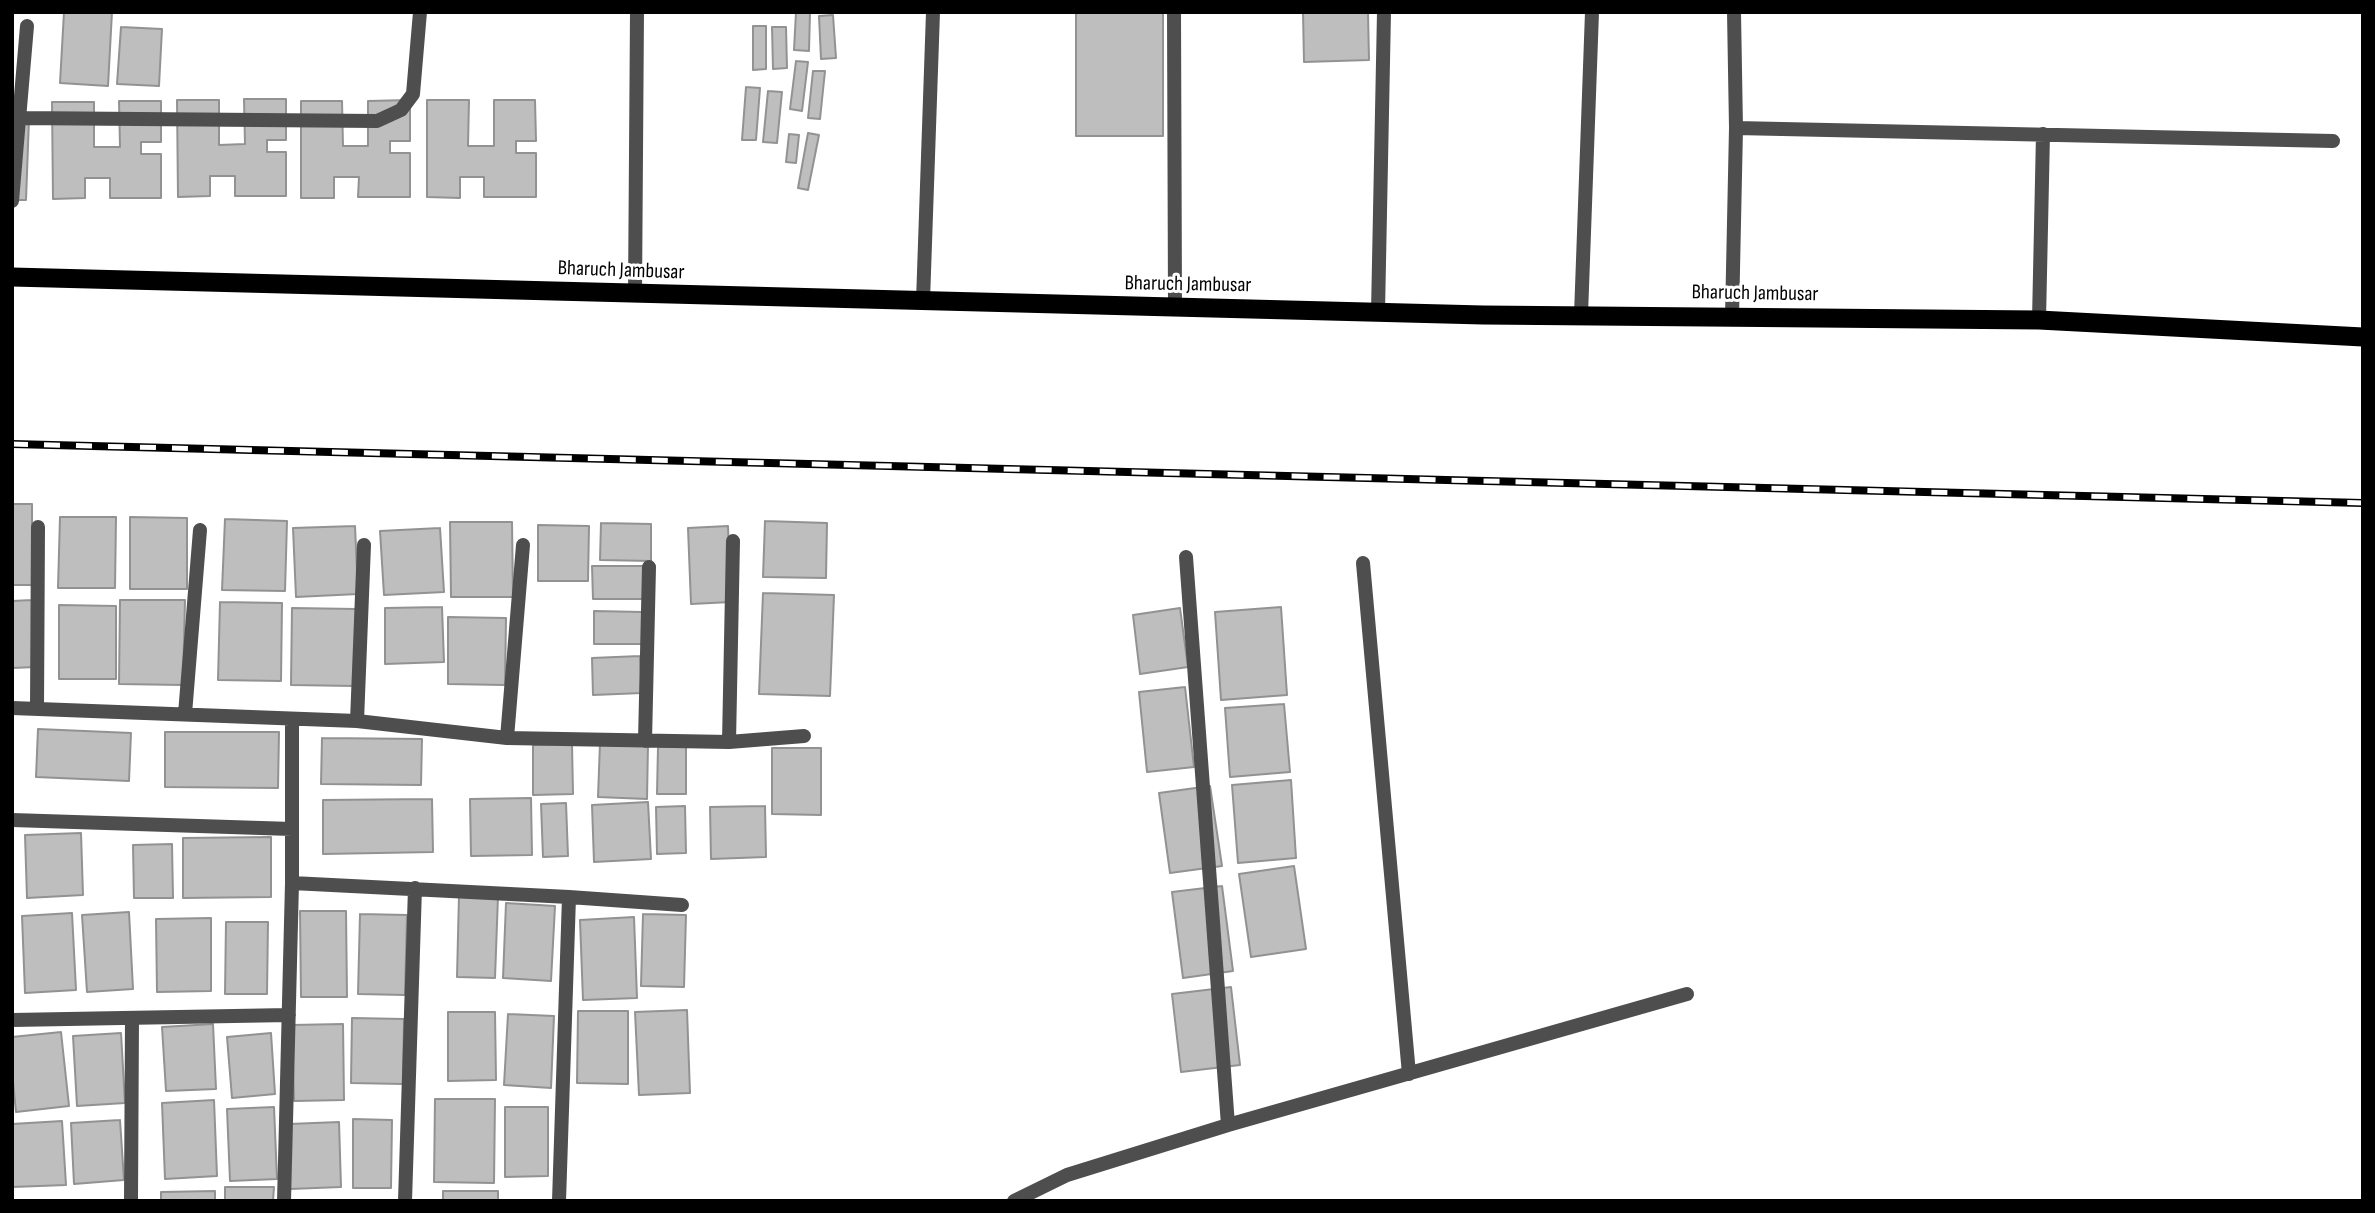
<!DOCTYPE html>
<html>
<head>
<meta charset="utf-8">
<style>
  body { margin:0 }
  #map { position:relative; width:2375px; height:1213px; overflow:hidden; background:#fff; font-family:"Sofia Sans Condensed",sans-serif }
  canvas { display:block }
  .frame { position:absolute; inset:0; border:14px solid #000; pointer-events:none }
</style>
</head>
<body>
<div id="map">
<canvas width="2375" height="1213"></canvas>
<div class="frame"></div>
</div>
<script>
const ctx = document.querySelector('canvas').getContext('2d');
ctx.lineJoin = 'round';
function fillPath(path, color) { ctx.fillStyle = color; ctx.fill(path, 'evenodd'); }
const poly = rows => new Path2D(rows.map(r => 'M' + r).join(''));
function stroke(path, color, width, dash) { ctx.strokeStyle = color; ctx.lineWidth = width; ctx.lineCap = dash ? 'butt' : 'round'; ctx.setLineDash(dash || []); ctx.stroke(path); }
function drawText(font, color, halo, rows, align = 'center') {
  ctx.font = font + ' "Sofia Sans Condensed",sans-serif'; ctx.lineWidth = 6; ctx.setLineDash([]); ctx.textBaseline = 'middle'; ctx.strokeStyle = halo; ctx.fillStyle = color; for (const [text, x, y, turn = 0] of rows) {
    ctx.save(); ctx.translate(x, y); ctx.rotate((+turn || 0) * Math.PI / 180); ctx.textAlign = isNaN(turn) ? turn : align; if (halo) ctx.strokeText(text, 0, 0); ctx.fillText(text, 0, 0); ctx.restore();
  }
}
const building = poly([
  [64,12,112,12,108,86,60,83,64,12],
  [796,12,810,12,809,51,794,50,796,12],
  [1076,12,1163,12,1163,136,1076,136,1076,12],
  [1303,12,1368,12,1369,60,1304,62,1303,12],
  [833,15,836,58,821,59,819,16,833,15],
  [753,26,766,26,766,69,753,70,753,26],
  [121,27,162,29,159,86,117,84,121,27],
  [772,27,786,27,787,68,773,69,772,27],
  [796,61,808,62,802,111,790,109,796,61],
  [813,71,825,71,820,119,808,118,813,71],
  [746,87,760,88,756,140,742,140,746,87],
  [768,91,782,92,777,143,763,142,768,91],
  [244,99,286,99,286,140,267,140,267,152,286,152,286,196,235,196,235,176,210,176,210,196,178,197,177,100,219,100,219,145,245,144,244,99],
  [410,100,410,141,390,141,390,153,410,153,410,197,358,197,359,177,334,177,334,198,301,198,301,101,342,101,343,146,368,146,368,101,410,100],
  [427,100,469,100,468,146,494,146,494,100,535,100,536,141,516,141,516,153,536,153,536,197,484,197,484,177,460,177,460,198,427,197,427,100],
  [119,101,161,101,161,142,141,142,141,154,161,154,161,198,110,198,110,178,85,178,85,198,53,199,52,102,94,102,94,147,120,147,119,101],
  [12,119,29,119,26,200,12,200,12,119],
  [808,133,819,135,808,190,798,188,808,133],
  [789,134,799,135,796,163,786,162,789,134],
  [12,504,32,504,32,585,12,585,12,504],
  [60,517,116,517,115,588,58,588,60,517],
  [130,517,187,518,187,589,130,589,130,517],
  [225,519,287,521,285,591,222,590,225,519],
  [765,521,827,523,826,578,763,577,765,521],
  [450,522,512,522,513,597,451,597,450,522],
  [601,523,651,524,651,561,600,560,601,523],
  [538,525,589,526,588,581,538,581,538,525],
  [355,526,358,594,296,597,293,528,355,526],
  [728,526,731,602,691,604,688,528,728,526],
  [440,528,444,592,384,595,380,531,440,528],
  [592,566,643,566,643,599,593,599,592,566],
  [763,593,834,595,830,696,759,694,763,593],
  [32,600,36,667,12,668,12,601,32,600],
  [120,600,185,600,183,685,119,684,120,600],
  [220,602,282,603,281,681,218,680,220,602],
  [59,605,116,606,116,679,59,679,59,605],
  [442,607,444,662,385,664,385,608,442,607],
  [1281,607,1287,695,1221,700,1215,612,1281,607],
  [292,608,356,609,354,686,291,685,292,608],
  [1180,608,1188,667,1140,674,1133,615,1180,608],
  [594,611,642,612,642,644,594,644,594,611],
  [448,617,506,618,505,685,448,684,448,617],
  [640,656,642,693,593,695,592,658,640,656],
  [1185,687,1194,767,1147,772,1139,692,1185,687],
  [1284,704,1290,772,1230,777,1225,708,1284,704],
  [38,729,131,733,129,781,36,777,38,729],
  [165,732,279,732,278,788,165,787,165,732],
  [322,738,422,739,421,785,321,784,322,738],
  [600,743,648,743,647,799,598,797,600,743],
  [572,744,573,794,533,795,533,745,572,744],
  [658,747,686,747,686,794,657,794,658,747],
  [772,748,821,748,821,815,772,814,772,748],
  [1291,780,1296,858,1238,863,1232,785,1291,780],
  [1210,786,1222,866,1170,873,1159,793,1210,786],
  [531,798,532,855,471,856,470,799,531,798],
  [432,799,433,852,323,854,323,800,432,799],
  [648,802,651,859,594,862,592,805,648,802],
  [566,803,568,856,543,857,541,804,566,803],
  [685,806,686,853,657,854,656,807,685,806],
  [765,806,766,857,711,859,710,807,765,806],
  [81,833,83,895,27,898,25,835,81,833],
  [271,837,271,897,183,898,183,838,271,837],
  [172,844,173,898,134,898,133,845,172,844],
  [1294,866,1306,949,1251,957,1239,874,1294,866],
  [1222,886,1233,971,1183,978,1172,892,1222,886],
  [459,895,498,896,495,978,457,977,459,895],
  [506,903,555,906,551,981,503,978,506,903],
  [300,911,346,911,347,997,301,997,300,911],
  [129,912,133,989,87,992,82,915,129,912],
  [72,913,76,990,25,993,22,916,72,913],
  [360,914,407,915,405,995,358,994,360,914],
  [643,914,686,915,684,987,641,986,643,914],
  [634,917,637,998,583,1000,580,920,634,917],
  [211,918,211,991,157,992,156,919,211,918],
  [226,922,268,922,267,994,225,994,226,922],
  [1231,987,1240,1065,1181,1072,1172,994,1231,987],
  [687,1010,690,1093,639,1095,635,1012,687,1010],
  [578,1011,628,1011,628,1084,577,1083,578,1011],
  [448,1012,495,1012,496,1080,448,1081,448,1012],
  [508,1014,554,1016,551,1088,504,1085,508,1014],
  [352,1018,404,1019,403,1084,351,1083,352,1018],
  [213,1024,216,1089,166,1091,162,1027,213,1024],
  [343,1024,344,1100,294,1101,292,1025,343,1024],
  [61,1032,69,1106,16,1112,12,1072,12,1037,61,1032],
  [121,1033,125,1103,77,1106,73,1036,121,1033],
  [271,1033,275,1094,232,1098,227,1037,271,1033],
  [435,1099,495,1099,494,1183,434,1182,435,1099],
  [214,1100,217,1176,165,1179,162,1103,214,1100],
  [274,1107,277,1179,230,1181,227,1109,274,1107],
  [505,1107,548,1107,548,1176,505,1177,505,1107],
  [353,1119,392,1120,391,1188,353,1188,353,1119],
  [120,1120,124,1180,74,1184,71,1123,120,1120],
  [62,1121,66,1185,12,1187,12,1124,62,1121],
  [339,1122,341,1187,290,1189,289,1124,339,1122],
  [225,1187,274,1187,273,1201,225,1201,225,1187],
  [215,1191,215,1201,161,1201,161,1192,215,1191],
  [443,1191,498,1191,498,1201,443,1201,443,1191]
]);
const service = poly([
  [1174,12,1175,307],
  [923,301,933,12],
  [1378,312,1384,12],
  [1581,315,1592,12]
]);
const minor = poly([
  [19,118,377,121,401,110,413,94,420,12],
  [1736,128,2333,141],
  [12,201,27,26],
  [635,294,637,12],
  [1732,317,1736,128,1734,12],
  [2039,320,2043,134],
  [1186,557,1228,1125],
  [1363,563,1409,1074],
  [12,708,357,721,507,738,729,742,804,736],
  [37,708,38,527],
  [185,714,200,530],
  [357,721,364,545],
  [507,738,523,545],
  [645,741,649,567],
  [729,742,733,541],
  [12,820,292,829],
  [292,883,569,897,682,905],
  [12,1020,289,1015],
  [131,1201,132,1018],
  [284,1201,292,883,292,719],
  [405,1201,415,888],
  [559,1201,569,897],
  [1014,1201,1067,1175,1228,1125,1687,994]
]);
const trunk = poly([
  [12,277,1483,315,2039,320,2363,337]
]);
const rail = poly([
  [12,444,2363,503]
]);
const streetNames = [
  ["Bharuch Jambusar",621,271,2],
  ["Bharuch Jambusar",1188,285,1],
  ["Bharuch Jambusar",1755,294,1]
];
fillPath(building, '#bebebe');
stroke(building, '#929292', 2);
stroke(service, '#4e4e4e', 14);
stroke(minor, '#4e4e4e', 14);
stroke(trunk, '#000', 19);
stroke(rail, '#000', 8);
stroke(rail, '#fff', 5, [16]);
drawText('21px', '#000', '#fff', streetNames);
</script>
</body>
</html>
